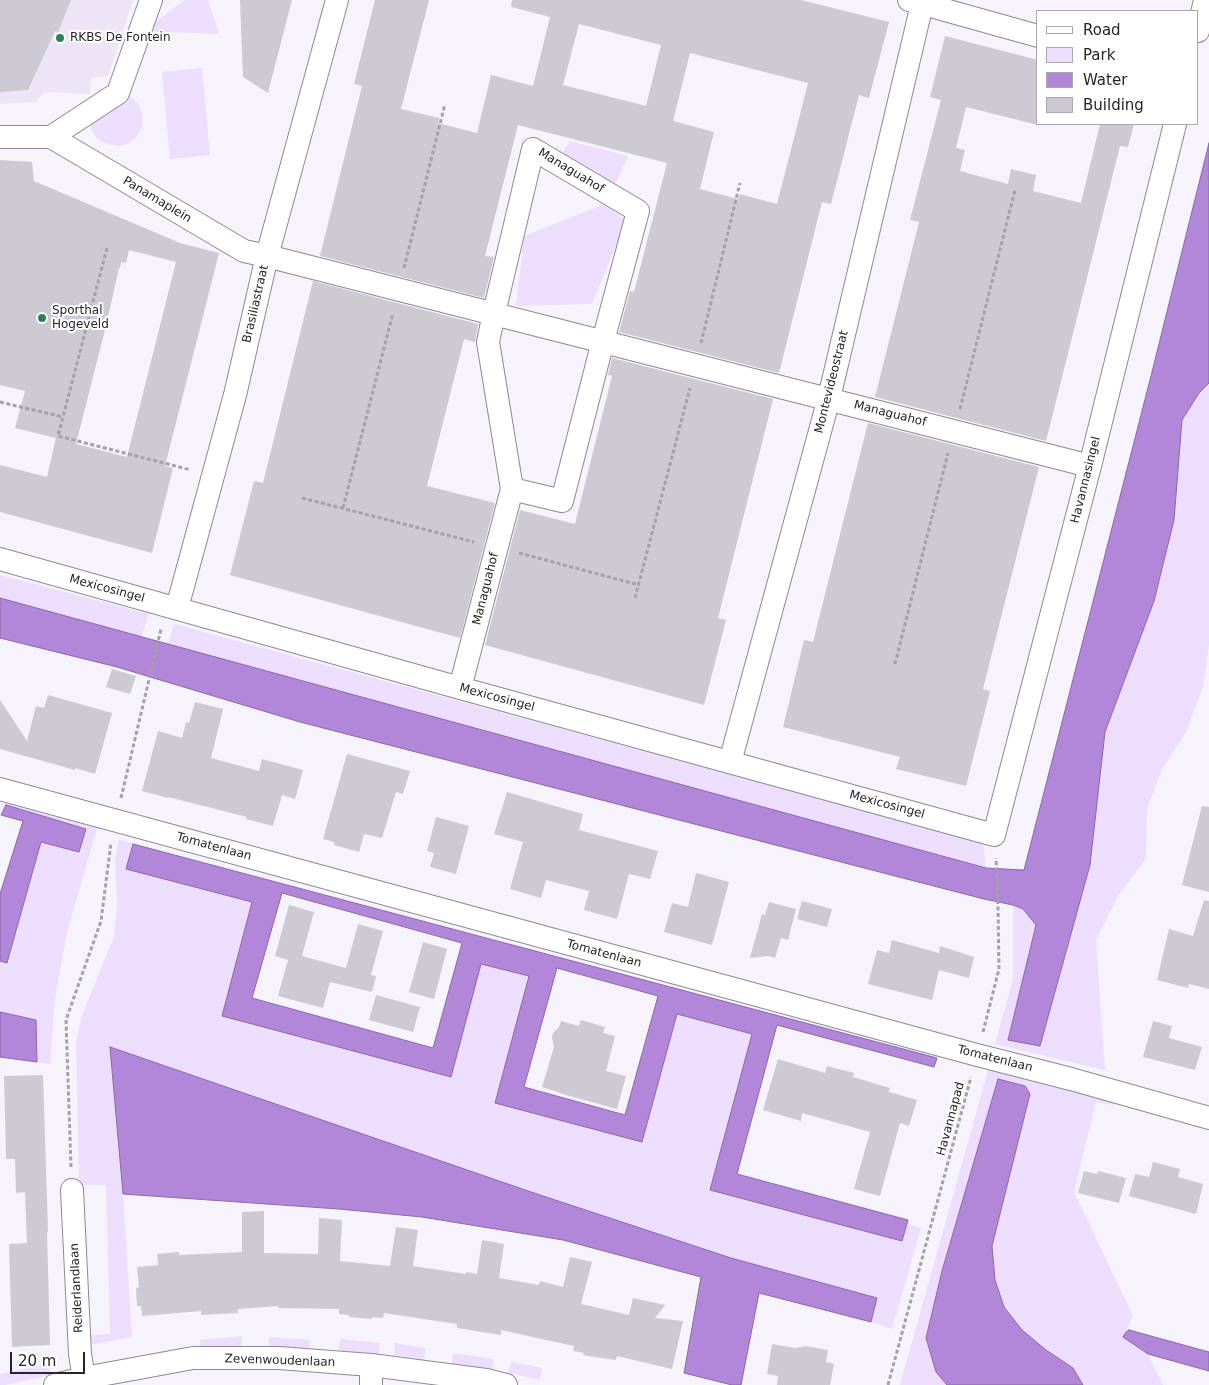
<!DOCTYPE html>
<html>
<head>
<meta charset="utf-8">
<style>
  body { margin:0 }
  #map { position:relative; width:1209px; height:1385px; overflow:hidden; background:#f7f3fc; font-family:"DejaVu Sans",sans-serif }
  canvas { display:block }
  .legend { position:absolute; left:1036px; top:10px; width:162px; height:115px; box-sizing:border-box; background:#fff; border:1px solid #a8a7a9; margin:0; padding:6px 9px; list-style:none; font-size:15px; color:#262428 }
  .legend li { display:flex; align-items:center; gap:10px; height:25px }
  .legend b { width:25px; border:1px solid #a8a7a9 }
  .scale { position:absolute; left:10px; top:1352px; width:75px; height:22px; box-sizing:border-box; border:2px solid #262428; border-top:0; padding-left:6px; font-size:15px; line-height:18px; white-space:nowrap; color:#262428; -webkit-text-stroke:4px #fff; paint-order:stroke }
</style>
</head>
<body>
<div id="map">
<canvas width="1209" height="1385"></canvas>
<ul class="legend">
<li><b style="height:6px;background:#fff"></b>Road</li>
<li><b style="height:14px;background:#edddfe"></b>Park</li>
<li><b style="height:14px;background:#b287da"></b>Water</li>
<li><b style="height:14px;background:#cecad3"></b>Building</li>
</ul>
<div class="scale">20 m</div>
</div>
<script>
const ctx = document.querySelector('canvas').getContext('2d');
ctx.lineJoin = 'round';
function fillPath(path, color) { ctx.fillStyle = color; ctx.fill(path, 'evenodd'); }
const poly = rows => new Path2D(rows.map(r => 'M' + r).join(''));
function stroke(path, color, width, dash) { ctx.strokeStyle = color; ctx.lineWidth = width; ctx.lineCap = dash ? 'butt' : 'round'; ctx.setLineDash(dash || []); ctx.stroke(path); }
function drawText(font, color, halo, rows, align = 'center') {
  ctx.font = font + ' "DejaVu Sans",sans-serif'; ctx.lineWidth = 4; ctx.setLineDash([]); ctx.textBaseline = 'middle'; ctx.strokeStyle = halo; ctx.fillStyle = color; for (const [text, x, y, turn = 0] of rows) {
    ctx.save(); ctx.translate(x, y); ctx.rotate((+turn || 0) * Math.PI / 180); ctx.textAlign = isNaN(turn) ? turn : align; if (halo) ctx.strokeText(text, 0, 0); ctx.fillText(text, 0, 0); ctx.restore();
  }
}
const built = poly([
  [0,0,133,0,108,76,91,78,90,94,45,92,36,102,0,104]
]);
const green = poly([
  [185,0,208,0,219,34,143,31],
  [202,68,210,155,170,159,162,72],
  [126,94,133,98,139,105,142,113,143,121,141,130,136,137,129,143,120,146,111,145,102,142,95,136,91,129,89,120],
  [570,141,628,156,616,183,609,184,561,156],
  [605,204,626,221,592,304,516,306,524,236],
  [1209,383,1209,644,1203,687,1186,732,1161,771,1147,809,1146,858,1118,896,1096,940,1105,1070,995,1044,1013,979,1013,905,1023,909,1036,924,1008,1039,1040,1046,1090,865,1105,732,1154,601,1174,521,1182,420,1199,393],
  [0,575,149,614,141,637,0,598],
  [174,624,983,843,986,868,168,644],
  [10,799,98,825,67,932,55,998,50,1064,37,1062,36,1020,0,1012,0,961,8,963,42,840,86,829,6,805],
  [119,839,133,844,127,869,252,902,222,1016,451,1077,481,963,529,976,495,1103,643,1141,677,1014,752,1034,710,1190,902,1241,907,1224,921,1228,892,1329,871,1322,877,1298,731,1258,534,1193,110,1047,123,1194,132,1337,89,1345,88,1335,110,1334,106,1185,79,1185,76,1041,82,1015,114,937,117,905,115,858],
  [989,1067,1115,1099,1114,1105,1096,1102,1074,1192,1133,1316,1123,1337,1148,1354,1163,1385,1083,1385,1073,1368,1046,1350,1022,1330,1004,1307,995,1280,992,1246,1030,1094,998,1079,942,1271,926,1338,936,1372,947,1385,900,1385],
  [242,1336,242,1348,201,1350,200,1340],
  [269,1337,310,1340,309,1350,269,1348],
  [341,1339,380,1343,378,1354,338,1350],
  [395,1343,426,1348,424,1359,394,1355],
  [453,1353,494,1359,492,1371,452,1365],
  [511,1362,542,1368,540,1380,508,1373],
  [48,1364,51,1375,5,1385,0,1385,0,1374]
]);
const water = poly([
  [1209,143,1209,383,1199,393,1182,420,1174,520,1154,601,1105,732,1090,865,1040,1046,1008,1040,1036,925,1023,909,1013,905,984,899,300,722,117,667,0,638,0,598,986,868,1024,870,1151,376,1209,143],
  [6,805,86,829,79,852,41,842,7,963,0,961,0,894,23,821,1,815,6,805],
  [133,844,937,1058,934,1067,777,1025,737,1174,908,1220,902,1241,710,1190,752,1034,677,1014,642,1142,495,1103,529,976,481,964,451,1077,222,1016,252,902,126,869,133,844],
  [282,893,462,943,433,1048,252,998,282,893],
  [557,968,658,996,625,1115,524,1087,557,968],
  [0,1012,36,1020,37,1062,0,1057,0,1012],
  [110,1047,534,1193,731,1258,877,1298,871,1322,759,1293,741,1385,732,1385,684,1373,701,1277,563,1240,422,1217,339,1209,123,1194,110,1047],
  [998,1079,1025,1086,1030,1094,992,1246,995,1280,1004,1307,1022,1330,1046,1350,1073,1368,1083,1385,947,1385,936,1372,926,1338,942,1271,998,1079],
  [1129,1330,1209,1352,1209,1371,1148,1354,1123,1337,1126,1332,1129,1330]
]);
const building = poly([
  [0,0,71,0,58,32,55,31,28,90,0,92],
  [240,0,292,0,268,93,243,77],
  [375,0,429,0,401,109,439,118,438,123,477,133,491,75,533,86,550,17,511,7,512,0,801,0,889,22,869,98,859,95,831,204,822,202,779,373,619,332,630,291,634,292,667,163,518,125,485,256,494,257,484,298,320,256,362,86,354,84],
  [579,24,661,45,646,106,563,85],
  [690,53,808,83,777,204,740,194,738,199,700,189,714,132,673,121],
  [945,36,1038,60,1038,125,966,107,956,148,965,150,960,171,1008,184,1011,169,1036,175,1033,191,1081,203,1100,124,1134,124,1128,147,1120,146,1046,441,875,397,919,222,910,220,941,100,930,97],
  [0,160,32,162,34,181,180,243,219,253,165,466,173,468,152,553,0,512,0,465,47,477,56,438,15,428,25,391,0,385],
  [129,250,176,262,127,457,76,444,106,326,119,268,120,268,121,262,126,263],
  [313,281,478,324,475,342,464,339,427,486,495,503,460,638,230,575,254,481,263,483],
  [612,358,773,399,718,618,726,620,704,705,485,645,520,510,575,524,612,376,608,375],
  [868,423,1039,467,983,689,990,691,966,786,896,769,900,757,783,727,804,640,813,642],
  [112,669,136,676,130,694,106,687],
  [48,695,112,713,95,774,75,768,75,770,0,749,0,700,27,741,36,706,44,708],
  [195,702,223,709,211,758,259,771,262,759,303,770,295,799,282,795,273,826,246,819,247,817,168,797,168,798,142,791,158,731,182,738,186,722,189,723],
  [347,754,410,771,403,794,396,792,382,838,364,834,359,852,334,845,334,842,323,839],
  [507,792,583,814,579,830,658,851,650,879,629,874,617,919,584,910,589,891,546,880,541,898,510,889,523,842,494,834],
  [1202,806,1209,807,1209,892,1182,885],
  [436,817,469,826,456,874,430,867,434,853,427,851],
  [696,873,729,882,712,945,664,932,672,903,688,907],
  [1204,900,1209,901,1209,989,1189,984,1188,988,1157,980,1169,929,1193,936],
  [802,901,832,909,827,927,797,919],
  [769,902,796,909,788,940,781,938,775,958,768,956,750,958,762,914,765,915],
  [289,905,314,912,302,956,346,968,358,924,383,931,371,975,376,976,372,992,330,982,323,1008,278,996,288,960,275,956],
  [892,940,939,953,940,946,974,957,969,978,939,970,932,1000,868,984,877,950,889,953],
  [423,942,447,949,434,999,409,992],
  [376,995,420,1007,413,1032,369,1020],
  [581,1020,605,1027,603,1033,615,1036,606,1071,626,1076,617,1109,566,1095,542,1087,554,1047,552,1037,553,1033,559,1027,561,1021,579,1026],
  [1153,1021,1172,1026,1169,1038,1202,1047,1195,1070,1143,1057],
  [778,1059,825,1073,827,1066,854,1073,853,1077,890,1088,889,1092,917,1100,909,1126,900,1123,880,1196,854,1189,870,1132,802,1113,801,1121,763,1110],
  [43,1075,48,1232,47,1232,50,1345,12,1347,9,1244,27,1243,25,1192,16,1193,15,1159,6,1159,4,1076],
  [1153,1162,1180,1169,1178,1177,1203,1184,1196,1214,1129,1196,1135,1174,1149,1177],
  [1084,1171,1097,1174,1098,1171,1126,1178,1119,1203,1078,1193],
  [264,1211,264,1253,318,1254,319,1218,342,1220,340,1261,390,1266,396,1227,418,1230,413,1266,466,1274,466,1272,477,1274,482,1240,504,1244,499,1278,539,1285,540,1281,563,1287,570,1257,592,1262,581,1304,629,1315,633,1298,665,1305,655,1318,683,1321,672,1369,617,1356,616,1360,594,1357,583,1355,584,1353,573,1351,574,1346,501,1330,501,1335,457,1328,457,1324,384,1313,383,1318,372,1317,372,1319,349,1317,349,1315,339,1314,339,1309,278,1308,278,1306,238,1309,238,1313,201,1315,201,1311,142,1316,141,1306,137,1306,136,1288,139,1287,137,1267,158,1265,157,1254,179,1252,179,1255,242,1252,242,1212],
  [772,1344,795,1348,806,1346,828,1350,826,1362,834,1364,830,1385,777,1385,778,1376,767,1374]
]);
const path = poly([
  [107,248,58,436,191,470],
  [404,268,445,104],
  [701,343,740,183],
  [0,402,63,417],
  [960,409,1015,190],
  [302,498,474,542],
  [343,508,393,313],
  [519,553,639,585],
  [635,598,690,388],
  [895,664,948,453],
  [121,798,161,629],
  [983,1032,999,969,998,907,996,858],
  [71,1167,66,1020,101,921,111,843],
  [888,1385,971,1077]
]);
const street = poly([
  [909,0,1038,36],
  [1198,31,1205,0],
  [0,137,51,137,244,251,267,256,1090,466],
  [51,137,118,93,151,0],
  [533,149,638,211,603,341,562,501,512,489,488,342,494,313,533,149],
  [0,559,460,688,994,835,1090,466,1175,124],
  [177,608,235,395,267,256,337,0],
  [460,688,512,489],
  [730,762,829,398,923,0],
  [0,789,977,1055,1071,1079,1209,1118],
  [72,1190,80,1354,85,1385],
  [55,1385,84,1378,193,1358,279,1358,371,1365,486,1380,506,1385],
  [371,1385,371,1365]
]);
const markers = [
  [60,38,5,"#2b8255"],
  [42,318,5,"#2b8255"]
];
const poiNames = [
  ["RKBS De Fontein",70,38],
  ["Sporthal",52,311],
  ["Hogeveld",52,325]
];
const streetNames = [
  ["Managuahof",571,171,31],
  ["Panamaplein",157,200,31],
  ["Brasiliastraat",256,304,-77],
  ["Montevideostraat",832,382,-76],
  ["Managuahof",890,414,14],
  ["Havannasingel",1086,480,-76],
  ["Mexicosingel",107,589,15],
  ["Managuahof",486,589,-76],
  ["Mexicosingel",497,698,15],
  ["Mexicosingel",887,805,15],
  ["Tomatenlaan",214,847,15],
  ["Tomatenlaan",604,954,15],
  ["Tomatenlaan",995,1059,14],
  ["Havannapad",951,1119,-75],
  ["Reiderlandlaan",77,1288,-93],
  ["Zevenwoudenlaan",280,1361,2]
];
fillPath(built, '#ede5f5');
fillPath(green, '#edddfe');
fillPath(water, '#b287da');
stroke(water, '#8869a5', 1);
fillPath(building, '#cecad3');
stroke(street, '#8d8992', 24);
stroke(path, '#a4a1a8', 3, [4, 2.5]);
stroke(street, '#fff', 22);
for (const [x, y, r, color] of markers) { const dot = new Path2D(); dot.arc(x, y, r, 0, 2 * Math.PI); ctx.fillStyle = color; ctx.fill(dot); stroke(dot, '#fff', 2); }
drawText('12px', '#262428', '#fff', poiNames, 'left');
drawText('12px', '#262428', '#fff', streetNames);
</script>
</body>
</html>
